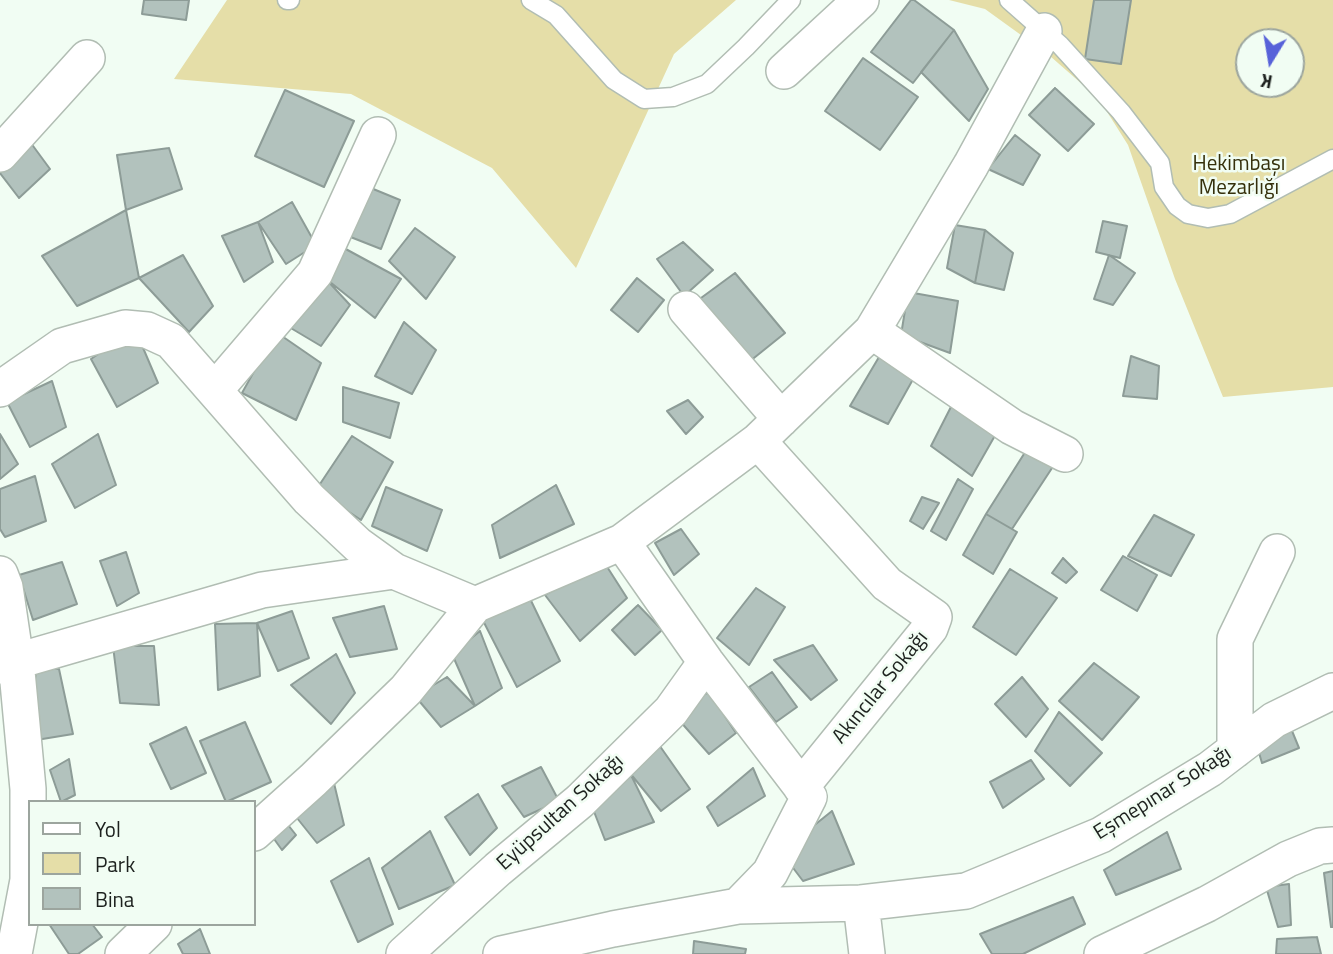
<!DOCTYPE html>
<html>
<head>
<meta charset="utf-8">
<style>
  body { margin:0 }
  #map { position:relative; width:1333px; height:954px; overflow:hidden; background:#f1fdf3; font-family:"Titillium Web",sans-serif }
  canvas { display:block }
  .legend { position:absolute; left:28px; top:800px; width:228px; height:126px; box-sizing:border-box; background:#f1fdf3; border:2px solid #9ca59e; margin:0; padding:9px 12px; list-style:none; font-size:21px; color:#1d211e }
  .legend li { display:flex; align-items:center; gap:14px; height:35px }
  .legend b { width:35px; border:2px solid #9ca59e }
  .north { position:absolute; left:1235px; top:28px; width:70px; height:70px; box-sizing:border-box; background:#f1fdf3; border:2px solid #9ca59e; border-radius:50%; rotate:191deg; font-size:19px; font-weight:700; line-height:28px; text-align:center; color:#1d211e }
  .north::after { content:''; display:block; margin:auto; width:24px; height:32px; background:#5762d9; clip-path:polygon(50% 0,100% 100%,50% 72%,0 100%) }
</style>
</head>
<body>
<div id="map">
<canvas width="1333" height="954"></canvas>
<ul class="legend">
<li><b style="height:9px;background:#fff"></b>Yol</li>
<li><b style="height:19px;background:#e5dea8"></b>Park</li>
<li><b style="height:19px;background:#b2c2bd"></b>Bina</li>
</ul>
<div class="north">K</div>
</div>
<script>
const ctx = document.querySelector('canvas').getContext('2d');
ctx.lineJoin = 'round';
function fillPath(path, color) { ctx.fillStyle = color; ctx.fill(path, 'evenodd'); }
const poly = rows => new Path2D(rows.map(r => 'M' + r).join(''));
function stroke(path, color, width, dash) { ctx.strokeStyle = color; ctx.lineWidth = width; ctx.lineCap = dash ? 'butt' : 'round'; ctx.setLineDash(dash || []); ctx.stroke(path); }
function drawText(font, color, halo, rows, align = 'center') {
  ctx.font = font + ' "Titillium Web",sans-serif'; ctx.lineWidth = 5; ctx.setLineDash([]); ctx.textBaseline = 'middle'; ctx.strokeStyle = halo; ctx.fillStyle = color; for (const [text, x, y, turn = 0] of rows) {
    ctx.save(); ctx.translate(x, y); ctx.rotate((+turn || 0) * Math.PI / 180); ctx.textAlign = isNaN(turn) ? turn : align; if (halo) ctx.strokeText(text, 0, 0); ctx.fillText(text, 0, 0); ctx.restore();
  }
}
const green = poly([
  [227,0,736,0,674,54,576,268,492,168,351,94,174,79],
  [949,0,1333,0,1333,387,1223,397,1175,279,1128,145,1099,99,1050,56,985,9],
  [1249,42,1291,42,1291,84,1249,84]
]);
const building = poly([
  [144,0,189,0,186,20,142,14,144,0],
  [911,0,914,0,954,30,913,83,871,52,911,0],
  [1094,0,1131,0,1121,64,1085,59,1094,0],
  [954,30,988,89,969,121,921,72,954,30],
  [863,58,918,97,880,150,825,111,863,58],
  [1055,88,1094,124,1068,151,1029,115,1055,88],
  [285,90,354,121,324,187,255,156,285,90],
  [25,135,50,169,19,198,0,173,0,156,25,135],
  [1015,135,1040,155,1023,185,988,169,1015,135],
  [169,148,182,189,126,210,117,155,169,148],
  [366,186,400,200,381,249,348,236,366,186],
  [292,202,316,245,286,264,258,222,292,202],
  [126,210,139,278,77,306,42,256,126,210],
  [1103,221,1127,226,1120,258,1096,252,1103,221],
  [258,222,273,262,244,282,222,236,258,222],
  [955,225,985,230,975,283,947,268,955,225],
  [415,228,455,257,426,299,389,261,415,228],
  [985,230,1013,253,1004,290,975,283,985,230],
  [683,242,713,270,684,296,657,259,683,242],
  [342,247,401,279,375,318,325,278,342,247],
  [183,255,213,306,189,332,139,278,183,255],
  [1109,255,1135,273,1113,305,1094,299,1109,255],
  [735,273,785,333,739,370,686,309,735,273],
  [325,278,350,305,321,346,284,324,325,278],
  [637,278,664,300,638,332,611,310,637,278],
  [908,292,958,301,950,353,901,335,908,292],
  [404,322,436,350,412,394,375,376,404,322],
  [135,329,158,383,117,407,91,359,135,329],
  [276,332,321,363,296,420,242,393,276,332],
  [1131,356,1159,366,1157,399,1123,396,1131,356],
  [879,357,921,365,888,424,850,406,879,357],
  [52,381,66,427,30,447,7,402,52,381],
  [343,387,399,403,390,438,343,422,343,387],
  [955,399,1001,425,972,476,931,446,955,399],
  [688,400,703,417,686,434,667,411,688,400],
  [0,434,18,464,0,479,0,434],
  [98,434,116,485,75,508,52,464,98,434],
  [352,436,393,462,361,520,316,490,352,436],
  [1029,446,1054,465,1012,529,986,514,1029,446],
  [35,476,46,521,5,537,0,529,0,489,35,476],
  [958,479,973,489,946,540,931,531,958,479],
  [556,485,574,524,500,558,492,525,556,485],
  [386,487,442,510,427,551,372,526,386,487],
  [922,497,939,503,923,529,910,521,922,497],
  [986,514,1017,532,993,574,963,555,986,514],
  [1154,515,1194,535,1171,576,1128,556,1154,515],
  [681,529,699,554,674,575,655,543,681,529],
  [126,552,139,593,117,606,100,561,126,552],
  [1123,556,1157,575,1137,611,1101,590,1123,556],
  [1063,558,1077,572,1066,583,1052,573,1063,558],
  [62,562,77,604,33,620,19,575,62,562],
  [604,562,627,598,580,641,545,595,604,562],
  [1010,569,1057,598,1016,655,973,627,1010,569],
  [523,584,560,661,517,687,475,605,523,584],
  [756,588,785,607,749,665,717,638,756,588],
  [638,605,662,630,635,655,612,630,638,605],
  [384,606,397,649,350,657,333,618,384,606],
  [292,611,309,658,278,671,257,623,292,611],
  [257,623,260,676,218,690,215,624,257,623],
  [480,631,502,688,475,706,452,654,480,631],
  [813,645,837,680,811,700,774,660,813,645],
  [113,646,154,646,159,705,120,703,113,646],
  [336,654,355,693,331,724,291,685,336,654],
  [1094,663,1139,697,1102,740,1059,701,1094,663],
  [37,667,59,669,73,734,24,742,37,667],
  [772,672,797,707,776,722,749,687,772,672],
  [447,677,475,706,441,727,415,696,447,677],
  [1022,677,1048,709,1026,737,995,704,1022,677],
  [709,692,736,733,709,754,671,711,709,692],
  [1059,712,1102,753,1070,786,1035,751,1059,712],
  [245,722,271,782,226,802,200,741,245,722],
  [1290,726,1299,748,1262,763,1257,746,1290,726],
  [186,727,206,773,171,789,150,744,186,727],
  [650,732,690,789,661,811,620,761,650,732],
  [69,759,75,795,61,802,50,770,69,759],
  [1031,760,1044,779,1003,808,990,782,1031,760],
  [541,767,559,801,524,817,502,786,541,767],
  [753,768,765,796,718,826,707,807,753,768],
  [630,773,654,822,605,840,593,809,630,773],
  [333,779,344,825,317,843,293,813,333,779],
  [478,794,497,828,470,855,445,817,478,794],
  [277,811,296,835,282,850,269,832,277,811],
  [832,811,854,864,803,881,781,852,832,811],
  [430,831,455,885,399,909,382,868,430,831],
  [1167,832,1181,869,1116,895,1104,870,1167,832],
  [369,858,393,924,358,942,331,881,369,858],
  [1333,871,1333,927,1331,927,1324,873,1333,871],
  [1289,884,1291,925,1278,927,1266,887,1289,884],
  [1073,897,1085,924,1023,954,992,954,980,934,1073,897],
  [49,924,92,924,102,937,78,954,69,954,49,924],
  [200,929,210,954,183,954,178,944,200,929],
  [1317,937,1321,954,1276,954,1277,939,1317,937],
  [694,941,746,949,745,954,693,954,694,941]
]);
const lane = poly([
  [287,0,290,0],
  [531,0,556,15,614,80,644,99,673,97,707,84,746,47,791,0],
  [1009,0,1060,45,1121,112,1160,163,1164,187,1177,206,1188,214,1208,218,1230,214,1333,159]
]);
const street = poly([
  [784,71,861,0],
  [0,154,87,58],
  [686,309,781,419],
  [872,331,1012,427,1065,454],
  [0,389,62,346,125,328,147,330,171,341,309,499,358,545,394,571],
  [215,390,315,273,378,135],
  [758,441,887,584,934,617,930,628,801,787],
  [622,542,758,441,872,331,971,165,1044,31],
  [0,574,5,587,16,661,28,789,28,880,14,954],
  [0,666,262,590,394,571,475,605,622,542,706,662,809,797,770,873,738,906,613,929,501,954],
  [1235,750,1235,639,1277,552],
  [254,833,313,780,406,690,475,605],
  [861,903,867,954],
  [738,906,861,903,966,891,1101,835,1210,769,1274,720,1333,691],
  [123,954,154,924],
  [404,954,498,869,580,801,671,711,706,662],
  [1102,954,1207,904,1288,859,1320,846,1333,845]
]);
const parkNames = [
  ["Hekimbaşı",1239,165],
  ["Mezarlığı",1239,189]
];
const streetNames = [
  ["Akıncılar Sokağı",881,688,-51],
  ["Eşmepınar Sokağı",1163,794,-32],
  ["Eyüpsultan Sokağı",561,813,-42]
];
fillPath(green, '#e5dea8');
fillPath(building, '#b2c2bd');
stroke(building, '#8d9c97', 2);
stroke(lane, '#b1bdb3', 21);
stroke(street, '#b1bdb3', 38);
stroke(lane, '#fff', 18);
stroke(street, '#fff', 35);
drawText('21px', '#35300b', '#f1fdf3', parkNames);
drawText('21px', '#1d211e', '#f1fdf3', streetNames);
</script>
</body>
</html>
